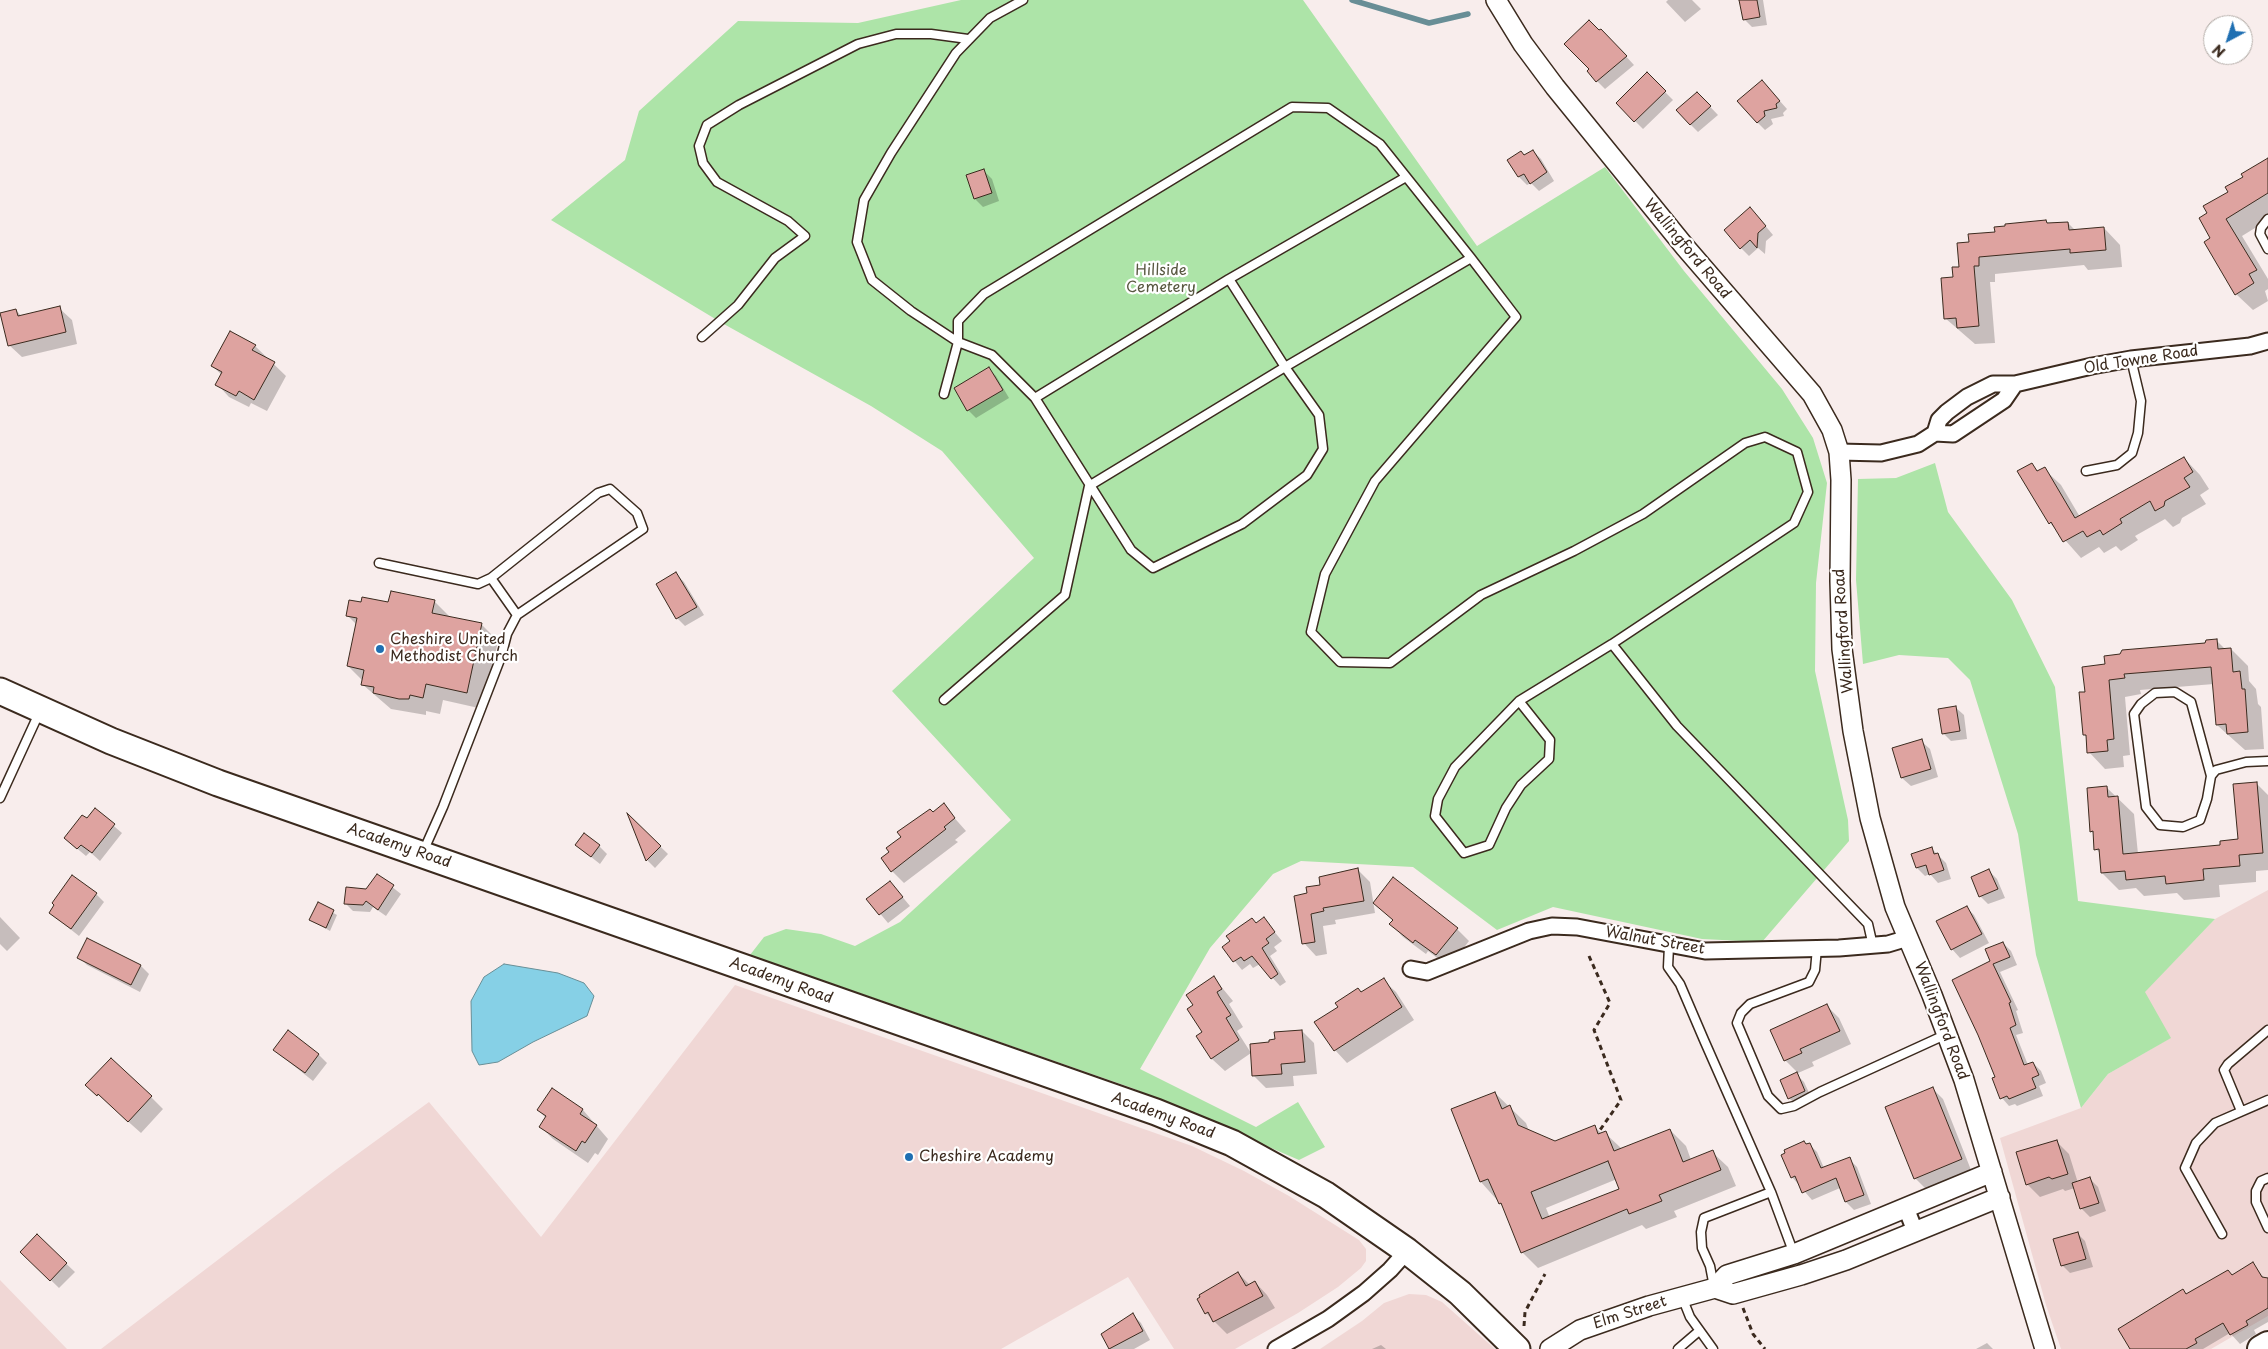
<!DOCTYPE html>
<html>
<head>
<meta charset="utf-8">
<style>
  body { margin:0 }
  #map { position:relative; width:2268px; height:1349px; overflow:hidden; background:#f8edec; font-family:"Playpen Sans",sans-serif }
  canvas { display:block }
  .north { position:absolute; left:2203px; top:15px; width:50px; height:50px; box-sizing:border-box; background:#fff; border:1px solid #b1aaa5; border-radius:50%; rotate:220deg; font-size:14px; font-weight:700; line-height:20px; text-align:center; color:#3b2a1e }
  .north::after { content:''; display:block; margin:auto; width:18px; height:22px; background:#1f6fb2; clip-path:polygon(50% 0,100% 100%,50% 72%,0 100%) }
</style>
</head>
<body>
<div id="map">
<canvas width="2268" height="1349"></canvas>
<div class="north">N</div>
</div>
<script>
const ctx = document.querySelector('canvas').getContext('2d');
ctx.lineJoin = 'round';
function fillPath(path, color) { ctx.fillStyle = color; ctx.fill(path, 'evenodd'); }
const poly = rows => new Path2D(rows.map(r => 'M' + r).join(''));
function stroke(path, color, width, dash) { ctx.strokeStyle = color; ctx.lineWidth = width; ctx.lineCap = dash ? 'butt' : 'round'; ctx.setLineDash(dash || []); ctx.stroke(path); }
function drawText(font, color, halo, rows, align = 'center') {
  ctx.font = font + ' "Playpen Sans",sans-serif'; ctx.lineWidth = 4.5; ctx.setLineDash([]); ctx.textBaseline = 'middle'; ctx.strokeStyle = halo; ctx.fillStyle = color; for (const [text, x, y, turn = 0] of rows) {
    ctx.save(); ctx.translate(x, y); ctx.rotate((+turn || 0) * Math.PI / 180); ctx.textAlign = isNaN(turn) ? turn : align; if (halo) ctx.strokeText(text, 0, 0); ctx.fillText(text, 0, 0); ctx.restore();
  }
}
const built = poly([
  [2268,890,2268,1316,2211,1349,2061,1349,2046,1305,2000,1138,2081,1108,2108,1074,2170,1038,2144,992,2215,919],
  [735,985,1192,1146,1244,1171,1289,1196,1359,1240,1366,1249,1366,1261,1361,1268,1338,1287,1298,1313,1235,1349,1174,1349,1128,1277,1001,1349,101,1349,337,1169,429,1102,541,1237],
  [0,1280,67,1349,0,1349],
  [1409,1294,1426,1295,1442,1302,1495,1349,1320,1349,1362,1321,1384,1303]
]);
const green = poly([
  [961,0,1303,0,1477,246,1605,167,1684,271,1782,389,1813,438,1827,483,1816,583,1815,671,1848,820,1849,841,1762,942,1702,939,1553,907,1497,930,1413,867,1301,861,1273,874,1210,948,1140,1069,1256,1127,1298,1102,1325,1147,1299,1160,1132,1088,750,955,764,937,786,929,821,934,855,946,900,922,1011,820,892,691,1034,558,942,451,871,406,722,323,551,220,625,160,639,111,738,21,858,23],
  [1935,463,1948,512,2012,600,2055,687,2078,901,2215,919,2145,992,2171,1038,2108,1074,2081,1108,2036,955,2018,834,1970,680,1948,658,1899,655,1863,664,1856,580,1858,479,1896,478]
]);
const water = poly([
  [504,964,558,973,584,983,594,996,587,1016,533,1042,498,1062,479,1065,472,1051,471,1001,484,977,504,964]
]);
const shadow = poly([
  [1668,0,1692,0,1701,9,1685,22,1666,2],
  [1740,0,1763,0,1767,25,1752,27,1744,19],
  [1599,32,1609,38,1634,65,1605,89,1597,81,1591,69],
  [1647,74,1673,100,1643,129,1617,103],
  [1770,90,1787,109,1783,113,1784,116,1771,119,1773,124,1765,130,1757,122],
  [1697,93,1718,115,1698,132,1690,124],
  [1533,151,1541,159,1554,181,1539,191,1531,183,1527,185,1519,177,1509,160,1525,156],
  [2268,160,2268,220,2242,236,2268,279,2268,289,2265,291,2268,301,2253,310,2236,294,2212,239,2209,214,2244,177],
  [984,171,992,179,999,201,983,207,975,199,967,176],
  [1758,217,1773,235,1766,241,1765,254,1758,248,1749,256,1741,248],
  [2046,221,2049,225,2068,223,2075,230,2104,228,2120,245,2122,267,2088,270,2084,265,1995,274,1995,282,1990,282,1995,343,1975,344,1945,318,1954,278,1970,244,1996,233],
  [59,308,72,320,77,344,22,357,9,345,16,310,22,317],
  [255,346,286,376,267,411,251,403,249,407,229,397,217,384,222,375,212,366],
  [989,369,996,376,1009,398,976,418,968,410,955,389],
  [2184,458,2200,475,2209,489,2200,495,2206,504,2182,518,2180,523,2173,527,2165,519,2135,536,2138,540,2121,551,2116,546,2104,553,2099,547,2081,558,2050,523,2031,464,2039,472,2044,469,2061,485,2080,517],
  [676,574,684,582,704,615,685,626,677,618],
  [434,601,451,618,481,624,498,641,483,709,443,700,440,714,426,711,426,715,391,709,362,684,363,681,348,666,357,625,347,615,362,604],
  [2216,640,2226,650,2231,649,2248,666,2249,681,2256,689,2258,704,2261,707,2264,749,2245,750,2217,725,2214,684,2140,690,2141,694,2125,697,2130,755,2123,756,2124,767,2105,769,2089,752,2087,738,2084,734,2086,693,2106,666],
  [1955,707,1964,715,1967,739,1951,741,1943,733],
  [1921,741,1930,749,1938,777,1911,786,1902,778,1894,749],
  [2256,783,2268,795,2268,870,2256,871,2256,882,2219,885,2220,897,2184,900,2177,893,2144,896,2136,888,2119,890,2102,873,2101,854,2096,849,2094,834,2091,831,2106,787,2134,814,2138,854,2222,846,2239,840],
  [943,805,966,831,955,840,958,842,904,883,892,871,891,852,902,837],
  [95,810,122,833,100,861,90,852,86,856,74,846,87,820],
  [631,818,668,854,655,868,647,860],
  [576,845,599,846,607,854,600,864],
  [1932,849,1946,863,1951,879,1938,883,1930,874,1925,876,1917,868,1913,855],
  [1358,870,1370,882,1375,913,1335,920,1336,924,1323,926,1327,954,1316,956,1304,943,1308,894,1321,886],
  [1989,871,1997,879,2005,898,1988,904,1980,896],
  [377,875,401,894,386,916,373,907,370,912,353,911,345,903,367,890],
  [890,882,910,906,888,923,868,899],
  [96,894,104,902,79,936,50,913],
  [1375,903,1457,929,1469,941,1449,967,1428,951,1426,954,1403,937,1391,924,1394,921],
  [318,904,337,915,330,931,311,920],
  [1966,907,1974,915,1989,943,1960,958,1952,949],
  [0,917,20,938,7,951,0,944],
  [1264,919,1282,941,1274,947,1277,951,1270,956,1286,982,1280,986,1260,964,1253,968,1250,964,1242,970,1224,948],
  [2003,943,2011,951,2017,965,2000,972,2018,1010,2016,1011,2023,1033,2016,1035,2028,1065,2033,1063,2041,1071,2046,1083,2039,1086,2043,1096,2017,1106,2015,1104,2009,1106,2002,1098,1994,1079,1997,1078,1992,962],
  [79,957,141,966,149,974,140,992,87,965],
  [1214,978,1233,1001,1229,1004,1243,1027,1237,1031,1251,1053,1225,1071,1212,1059,1198,1036,1204,1032,1195,1006],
  [1383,980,1396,992,1414,1020,1347,1063,1335,1050],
  [1827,1006,1839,1018,1851,1044,1812,1062,1814,1066,1798,1073,1785,1060],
  [1302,1031,1314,1043,1317,1074,1293,1076,1294,1086,1266,1088,1254,1076],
  [274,1050,319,1055,327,1063,313,1081],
  [1796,1074,1804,1082,1812,1099,1797,1106,1789,1098],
  [87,1085,151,1097,163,1109,141,1133],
  [1933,1089,1943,1099,1971,1170,1926,1189,1915,1178],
  [552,1090,583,1110,608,1139,598,1155,595,1153,588,1163,553,1139,541,1127,546,1118,538,1110],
  [1495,1093,1526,1123,1529,1131,1555,1142,1594,1126,1602,1134,1605,1133,1622,1149,1670,1130,1686,1146,1691,1160,1712,1152,1728,1167,1736,1186,1674,1211,1677,1217,1646,1229,1642,1225,1538,1268,1522,1252,1505,1209,1481,1182,1452,1110],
  [1617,1179,1621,1190,1550,1218,1546,1208],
  [2057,1142,2069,1154,2078,1183,2090,1179,2098,1187,2106,1211,2090,1217,2081,1208,2075,1188,2065,1191,2063,1189,2040,1197,2027,1184],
  [1809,1144,1817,1152,1824,1168,1849,1159,1857,1167,1871,1204,1854,1210,1846,1202,1840,1188,1812,1200,1792,1177,1807,1145],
  [2077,1233,2085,1241,2093,1267,2070,1273,2062,1265],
  [37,1236,75,1272,59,1288,22,1252],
  [2253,1264,2265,1279,2268,1279,2268,1322,2254,1330,2256,1334,2240,1344,2230,1333,2203,1349,2131,1349,2183,1291,2187,1295,2233,1276],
  [1238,1273,1250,1285,1255,1282,1267,1295,1275,1308,1227,1334,1206,1313],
  [1133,1315,1141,1323,1150,1340,1134,1349,1108,1349],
  [1987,1343,1993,1349,1976,1349],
  [1381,1345,1386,1349,1372,1349]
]);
const stream = poly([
  [1352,0,1429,23,1468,14]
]);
const building = poly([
  [1739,0,1757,0,1760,17,1743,20,1739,0],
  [1589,20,1599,30,1601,29,1627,56,1596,82,1587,71,1589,69,1564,44,1589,20],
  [1647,72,1666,91,1634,122,1616,103,1647,72],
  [1762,80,1780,101,1776,104,1777,108,1764,111,1765,116,1757,123,1737,101,1762,80],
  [1697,92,1711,106,1690,125,1676,110,1697,92],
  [1533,150,1547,172,1530,184,1524,174,1518,177,1507,160,1521,151,1524,155,1533,150],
  [2268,158,2268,193,2226,219,2257,270,2249,274,2254,283,2235,295,2204,242,2210,238,2199,218,2207,213,2203,206,2228,192,2225,187,2243,177,2241,174,2268,158],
  [984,169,992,193,974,199,966,175,984,169],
  [1750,207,1766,226,1758,233,1757,248,1750,240,1740,249,1724,230,1750,207],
  [2046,220,2047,223,2068,222,2069,230,2104,227,2106,250,2070,253,2070,249,1979,257,1979,266,1974,266,1979,326,1957,328,1956,318,1944,319,1941,278,1953,277,1952,267,1959,267,1957,243,1969,242,1968,234,1995,232,1994,227,2005,226,2005,224,2046,220],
  [60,306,66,332,8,346,0,313,16,309,18,316,60,306],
  [230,331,256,345,252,350,275,362,254,400,239,391,236,396,215,385,222,372,211,366,230,331],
  [989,367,1003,390,967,411,954,388,989,367],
  [2184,457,2193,472,2184,478,2190,487,2165,501,2164,506,2155,511,2150,501,2120,519,2122,523,2103,535,2100,530,2087,537,2083,531,2063,542,2051,522,2049,524,2017,471,2032,463,2037,471,2045,467,2075,518,2184,457],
  [676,572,697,607,676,619,656,584,676,572],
  [391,591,435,600,432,613,482,623,467,693,426,684,423,698,410,695,409,699,399,699,373,693,374,687,361,685,364,670,347,666,357,618,346,616,349,600,361,602,362,597,388,602,391,591],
  [2217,639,2218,649,2231,648,2233,672,2240,671,2242,689,2245,689,2248,732,2227,734,2226,724,2216,725,2211,667,2124,674,2125,678,2109,680,2114,739,2107,740,2108,751,2087,753,2086,735,2083,735,2079,692,2085,692,2082,667,2105,664,2104,656,2120,654,2122,650,2205,643,2206,640,2217,639],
  [1956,706,1960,731,1942,734,1938,709,1956,706],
  [1922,739,1931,769,1901,778,1892,748,1922,739],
  [2257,782,2263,853,2239,855,2240,866,2203,869,2204,880,2166,884,2165,876,2126,880,2125,871,2101,873,2099,849,2094,850,2093,831,2090,832,2087,788,2107,786,2108,797,2118,796,2123,854,2220,845,2220,841,2238,839,2233,784,2257,782],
  [944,803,955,818,944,827,946,829,891,872,881,858,889,852,886,848,901,837,897,832,930,809,933,812,944,803],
  [95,808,115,824,92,853,81,845,77,849,64,838,82,815,87,818,95,808],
  [627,813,661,846,646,861,627,813],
  [584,833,600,845,591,857,575,845,584,833],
  [1932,847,1934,854,1938,853,1944,870,1929,875,1926,865,1916,868,1911,854,1932,847],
  [1358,868,1364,901,1323,908,1324,911,1311,914,1315,942,1302,944,1294,896,1307,893,1306,887,1320,885,1319,877,1358,868],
  [1989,869,1998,889,1979,897,1971,877,1989,869],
  [377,874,394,885,378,910,366,901,363,905,344,904,346,887,366,889,377,874],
  [72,875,97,893,71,929,49,913,54,905,52,903,72,875],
  [1393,877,1458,928,1436,955,1415,940,1413,943,1389,924,1393,920,1373,903,1393,877],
  [890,881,903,897,879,915,866,899,890,881],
  [318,902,334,910,326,928,309,920,318,902],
  [1967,906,1982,934,1951,950,1936,921,1967,906],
  [1264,917,1275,932,1266,939,1269,943,1262,948,1278,974,1271,979,1252,956,1244,961,1241,957,1233,962,1222,947,1230,941,1226,936,1252,918,1256,923,1264,917],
  [87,938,141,965,131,985,77,958,87,938],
  [2003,942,2010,957,1993,964,2011,1002,2009,1003,2016,1025,2010,1028,2024,1065,2033,1062,2039,1075,2032,1078,2036,1088,2009,1099,2007,1096,2000,1099,1992,1078,1995,1077,1978,1035,1952,980,1990,961,1985,949,2003,942],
  [1214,976,1222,989,1217,992,1219,996,1231,1015,1226,1018,1239,1040,1211,1059,1196,1036,1202,1032,1187,1009,1193,1005,1186,995,1214,976],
  [1384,978,1402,1007,1334,1051,1314,1022,1338,1007,1335,1003,1358,988,1361,992,1384,978],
  [1827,1004,1840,1031,1800,1049,1802,1053,1784,1061,1770,1030,1827,1004],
  [288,1030,319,1054,305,1073,273,1050,288,1030],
  [1302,1030,1305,1062,1281,1064,1282,1074,1252,1076,1250,1044,1269,1042,1269,1040,1275,1039,1274,1032,1302,1030],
  [111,1058,152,1096,128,1122,98,1094,97,1096,85,1085,111,1058],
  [1797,1072,1805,1091,1788,1099,1780,1080,1797,1072],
  [1933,1087,1962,1159,1914,1179,1885,1107,1933,1087],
  [552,1088,583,1109,580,1114,597,1125,585,1143,582,1141,576,1151,539,1127,546,1116,537,1110,552,1088],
  [1495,1092,1502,1109,1510,1105,1518,1125,1555,1141,1595,1125,1598,1134,1606,1131,1614,1151,1670,1129,1683,1162,1713,1150,1721,1170,1659,1195,1662,1201,1629,1214,1627,1209,1521,1253,1501,1203,1499,1204,1488,1179,1480,1182,1451,1109,1495,1092],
  [1608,1161,1619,1189,1542,1219,1531,1192,1608,1161],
  [2057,1140,2068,1174,2052,1179,2049,1177,2026,1185,2016,1152,2057,1140],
  [1804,1141,1806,1144,1810,1143,1821,1168,1850,1157,1864,1195,1845,1202,1836,1178,1802,1193,1795,1176,1791,1178,1781,1155,1785,1153,1784,1150,1804,1141],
  [2090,1177,2099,1203,2080,1209,2072,1183,2090,1177],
  [2078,1232,2086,1259,2061,1266,2053,1239,2078,1232],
  [37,1234,67,1263,50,1281,20,1252,37,1234],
  [2253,1262,2262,1277,2268,1278,2268,1308,2246,1321,2248,1325,2230,1335,2223,1323,2195,1339,2197,1343,2186,1349,2130,1349,2118,1329,2183,1289,2186,1294,2228,1270,2232,1275,2253,1262],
  [1238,1272,1246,1286,1255,1281,1263,1296,1213,1322,1208,1312,1205,1314,1197,1299,1200,1297,1199,1295,1238,1272],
  [1133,1313,1143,1331,1109,1349,1101,1334,1133,1313]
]);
const path = poly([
  [1589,956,1610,1003,1594,1030,1621,1100,1600,1130],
  [1743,1308,1753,1334,1765,1349],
  [1524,1326,1525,1312,1545,1274]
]);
const service = poly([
  [2268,219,2261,228,2260,234,2268,249],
  [1471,258,1285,367,1319,415,1323,449,1307,475,1242,524,1153,568,1131,550,1035,398,992,355,958,342,958,321,984,294,1292,107,1328,108,1380,144,1471,258,1516,317,1375,481,1325,574,1311,632,1340,662,1390,663,1481,595,1574,551,1643,514,1745,443,1765,437,1797,452,1808,492,1794,523,1612,644,1677,726,1868,924,1873,946],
  [702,337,738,305,775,258,805,236,788,221,717,182,703,163,699,146,707,125,739,105,858,44,896,34,931,34,968,39],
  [944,394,958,342,911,311,872,280,857,242,864,200,891,153,956,53,990,18,1023,0],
  [1035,398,1229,279],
  [2086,471,2117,465,2132,453,2138,433,2141,401,2131,359],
  [379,563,478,584,491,578,598,493,610,489,637,513,643,529,517,615,507,634,501,657,443,807,423,852],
  [491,578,517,615],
  [944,700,1065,595,1089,486,1285,367,1229,279,1406,177],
  [1519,701,1550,740,1549,759,1521,785,1506,808,1489,845,1464,853,1435,816,1438,799,1455,767,1519,701,1612,644],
  [2211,776,2191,702,2175,692,2155,693,2141,704,2134,714,2146,807,2160,825,2183,827,2200,820,2207,799,2211,776,2216,770,2246,762,2268,761],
  [0,798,40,711],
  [1669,946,1668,967,1680,984,1704,1040,1771,1192,1794,1254],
  [1817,948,1815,970,1809,982,1750,1004,1741,1013,1737,1023,1768,1096,1781,1109,1794,1106,1820,1092,1947,1034],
  [2241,1111,2224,1070,2228,1064,2268,1030],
  [2268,1178,2261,1181,2256,1191,2256,1202,2268,1228],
  [2222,1234,2185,1168,2196,1143,2215,1123,2268,1100],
  [1714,1287,1710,1266,1702,1248,1701,1232,1704,1218,1771,1192],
  [1682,1297,1690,1317,1713,1349],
  [1678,1349,1699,1331]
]);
const minor = poly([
  [2015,384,2092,366,2131,359,2250,346,2268,341],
  [1839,452,1881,453,1918,444,1935,433,1953,434,2004,400,2015,384,1993,384,1967,397,1947,412,1939,420,1935,433],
  [1411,969,1427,972,1529,931,1552,926,1577,927,1705,951,1839,948,1888,944,1908,938],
  [1906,1208,1915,1231],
  [1276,1349,1328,1319,1364,1293,1390,1270,1407,1251]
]);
const tertiary = poly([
  [1496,0,1523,44,1555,87,1685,247,1812,394,1832,430,1839,452,1841,480,1840,581,1842,649,1853,731,1870,818,1895,907,1932,995,1964,1080,2045,1349],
  [1715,1288,1727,1275,1794,1254,1992,1172],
  [1550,1349,1580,1330,1649,1306,1715,1288,1733,1294,1801,1275,1846,1260,2000,1197]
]);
const primary = poly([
  [0,691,111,741,218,783,1156,1112,1232,1143,1326,1195,1407,1251,1460,1293,1517,1349]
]);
const trunk = poly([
  [2261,1349,2268,1345]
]);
const markers = [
  [380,649,5,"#1f6fb2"],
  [909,1157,5,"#1f6fb2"]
];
const streetNames = [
  ["Wallingford Road",1687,249,50],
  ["Old Towne Road",2141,360,-9],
  ["Wallingford Road",1844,631,-94],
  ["Academy Road",399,846,19],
  ["Walnut Street",1655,941,10],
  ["Academy Road",781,981,20],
  ["Wallingford Road",1941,1021,69],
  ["Academy Road",1163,1116,20],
  ["Elm Street",1630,1313,-18]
];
const parkNames = [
  ["Hillside",1161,271],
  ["Cemetery",1161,288]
];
const poiNames = [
  ["Cheshire United",390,640],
  ["Methodist Church",390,657],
  ["Cheshire Academy",919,1157]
];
fillPath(built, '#f0d7d5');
fillPath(green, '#ade4a8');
fillPath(water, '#86d0e6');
stroke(water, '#688e96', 1);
fillPath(shadow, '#0003');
stroke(stream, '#688e96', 5.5);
fillPath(building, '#dea3a0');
stroke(building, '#3b2a1e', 1);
stroke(service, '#3b2a1e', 11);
stroke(minor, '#3b2a1e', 19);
stroke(tertiary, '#3b2a1e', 22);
stroke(primary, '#3b2a1e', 29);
stroke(trunk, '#3b2a1e', 30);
stroke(path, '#3b2a1e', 3, [5, 4]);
stroke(service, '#fff', 8);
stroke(minor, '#fff', 15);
stroke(tertiary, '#fff', 19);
stroke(primary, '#fff', 25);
stroke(trunk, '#fff', 26);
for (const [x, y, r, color] of markers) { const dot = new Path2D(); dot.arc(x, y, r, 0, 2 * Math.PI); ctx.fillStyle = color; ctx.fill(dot); stroke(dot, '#fff', 2); }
drawText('15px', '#3b2a1e', '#fff', streetNames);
drawText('15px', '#585840', '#fff', parkNames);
drawText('15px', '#3b2a1e', '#fff', poiNames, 'left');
</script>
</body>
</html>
